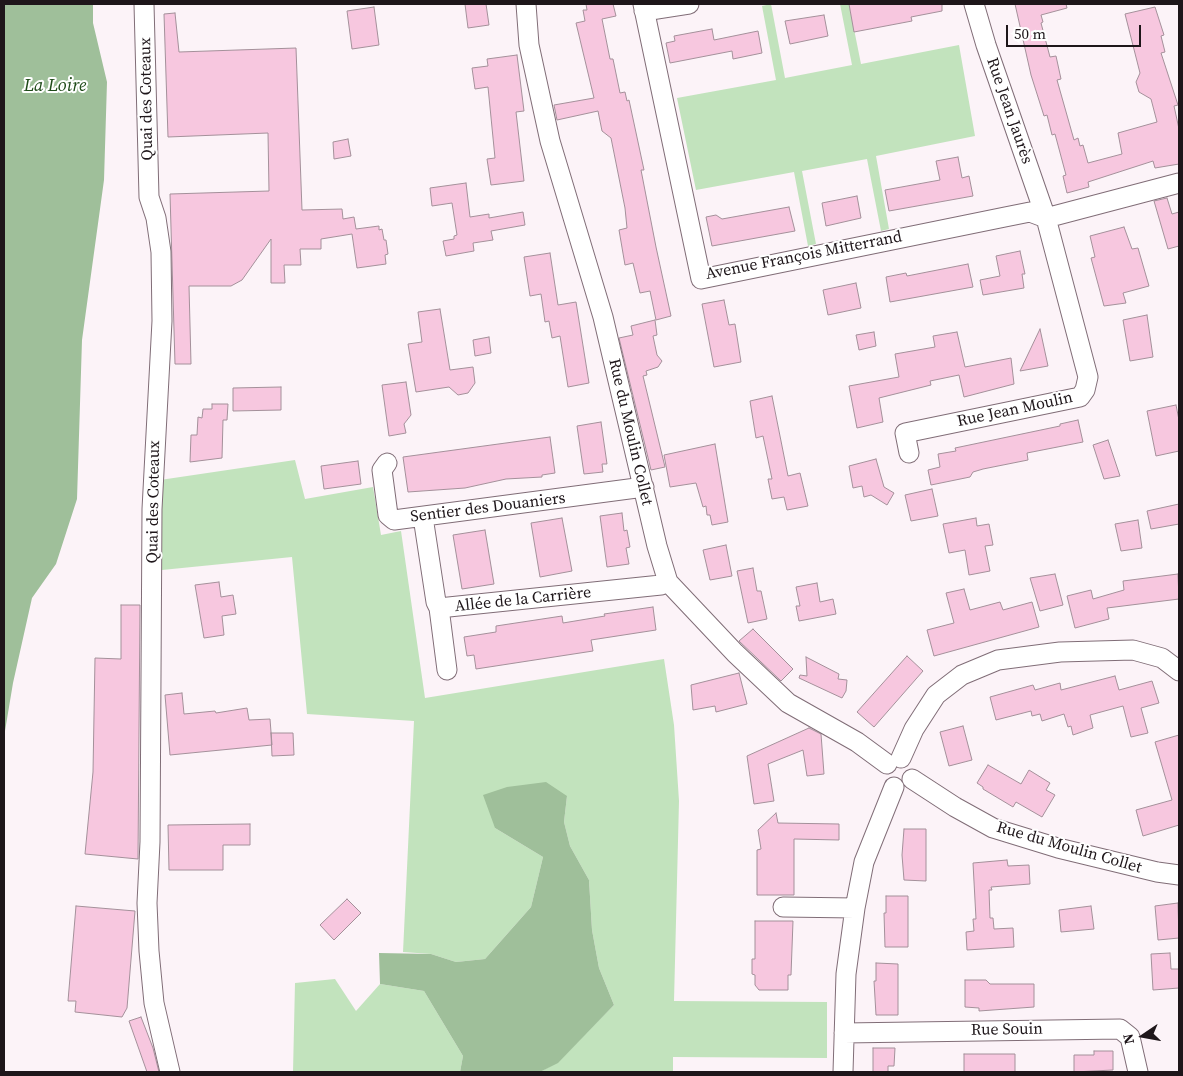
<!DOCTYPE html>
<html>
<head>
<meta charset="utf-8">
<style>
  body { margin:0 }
  #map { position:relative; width:1183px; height:1076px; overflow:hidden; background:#fcf3f8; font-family:"Source Serif 4",serif }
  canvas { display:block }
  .frame { position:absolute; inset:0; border:5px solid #1e161a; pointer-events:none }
  .north { position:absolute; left:1118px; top:1011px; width:50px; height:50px; -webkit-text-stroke:4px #fff; paint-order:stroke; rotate:258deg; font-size:14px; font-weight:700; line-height:20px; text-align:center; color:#1e161a }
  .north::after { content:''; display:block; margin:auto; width:18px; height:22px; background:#1e161a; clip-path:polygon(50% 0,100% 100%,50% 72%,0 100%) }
  .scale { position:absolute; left:1006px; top:25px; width:135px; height:22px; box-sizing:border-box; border:2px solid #1e161a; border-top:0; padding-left:6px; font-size:15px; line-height:18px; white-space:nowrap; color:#1e161a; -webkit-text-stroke:4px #fff; paint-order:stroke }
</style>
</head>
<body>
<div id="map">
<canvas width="1183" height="1076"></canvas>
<div class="frame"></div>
<div class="north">N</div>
<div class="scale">50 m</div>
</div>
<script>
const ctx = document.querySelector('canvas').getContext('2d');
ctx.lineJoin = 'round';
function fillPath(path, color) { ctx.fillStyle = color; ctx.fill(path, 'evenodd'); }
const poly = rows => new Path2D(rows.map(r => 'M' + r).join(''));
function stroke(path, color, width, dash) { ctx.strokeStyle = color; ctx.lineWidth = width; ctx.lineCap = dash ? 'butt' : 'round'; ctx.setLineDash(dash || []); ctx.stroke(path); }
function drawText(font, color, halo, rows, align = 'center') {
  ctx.font = font + ' "Source Serif 4",serif'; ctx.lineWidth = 4; ctx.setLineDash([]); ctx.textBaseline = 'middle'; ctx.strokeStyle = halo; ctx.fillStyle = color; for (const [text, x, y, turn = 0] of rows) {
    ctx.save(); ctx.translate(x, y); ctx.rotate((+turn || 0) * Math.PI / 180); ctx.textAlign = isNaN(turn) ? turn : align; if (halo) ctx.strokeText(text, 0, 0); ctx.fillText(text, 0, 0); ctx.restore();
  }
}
const green = poly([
  [771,4,785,78,852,65,840,4,849,4,861,64,959,45,975,136,876,156,889,229,881,231,867,159,802,171,816,244,808,246,794,172,696,190,677,98,776,80,762,6],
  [295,460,305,499,373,487,381,535,401,531,425,698,664,659,674,725,679,801,674,1001,827,1002,827,1058,673,1057,673,1072,540,1072,558,1062,614,1005,599,968,592,930,589,880,570,846,564,822,567,796,495,828,543,857,531,907,485,959,456,962,431,954,403,952,414,721,307,714,292,557,162,570,160,480],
  [335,979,356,1011,380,984,424,991,463,1056,460,1072,293,1072,295,983]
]);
const water = poly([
  [4,4,93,4,93,23,107,82,104,180,82,340,77,499,56,564,32,598,13,683,4,737],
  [546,782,567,796,564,822,570,846,589,880,592,930,599,968,614,1005,558,1063,540,1072,460,1072,463,1056,424,991,380,984,379,953,431,954,456,962,485,959,531,907,543,857,495,828,483,795,507,787]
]);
const building = poly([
  [465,4,486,4,489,25,468,28,465,4],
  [586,4,613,4,616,16,602,19,610,59,613,59,620,93,625,92,627,101,629,100,644,170,641,170,656,247,671,316,656,320,650,291,640,293,633,263,625,265,619,230,627,228,625,208,611,138,602,131,598,111,557,120,554,105,594,98,576,23,585,21,583,10,587,10,586,4],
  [849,4,942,4,942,11,911,17,912,21,854,32,849,4],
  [1015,4,1066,4,1067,8,1041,15,1043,22,1041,23,1050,57,1056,56,1061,79,1057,80,1074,140,1078,138,1080,146,1083,145,1088,163,1122,154,1118,133,1157,122,1151,99,1139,92,1136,82,1140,73,1125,14,1155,7,1164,35,1161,36,1165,52,1161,53,1178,105,1174,106,1179,129,1179,164,1155,168,1153,161,1088,182,1089,187,1067,193,1063,176,1066,175,1055,134,1052,135,1047,115,1044,116,1031,75,1015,4],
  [374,7,379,45,352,49,347,11,374,7],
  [175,13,179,52,296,48,302,210,342,209,343,219,354,217,356,229,379,226,379,230,382,229,384,240,386,240,388,254,385,255,386,264,357,268,352,234,321,239,321,249,300,249,301,265,284,265,285,283,271,283,271,239,242,280,231,286,189,286,191,364,175,364,170,194,269,191,268,133,168,137,164,14,175,13],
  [824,15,828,36,790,44,785,21,824,15],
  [712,29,714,40,758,31,762,53,733,59,732,51,670,63,666,43,675,41,674,36,712,29],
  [517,55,524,111,516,112,524,181,491,185,487,159,495,158,488,87,475,89,472,68,488,66,487,59,517,55],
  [348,139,351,156,334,159,333,142,348,139],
  [958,157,962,178,969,176,973,196,889,211,885,190,940,180,936,161,958,157],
  [466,183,470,217,489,214,489,218,523,212,525,225,491,231,493,240,473,243,474,251,446,256,443,241,454,239,454,236,457,235,452,203,432,206,430,188,466,183],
  [857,196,861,218,826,226,822,203,857,196],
  [1167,198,1172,214,1179,212,1179,246,1168,249,1154,201,1167,198],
  [789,207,795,231,712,246,706,217,716,215,722,219,789,207],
  [1124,227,1132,249,1138,248,1149,286,1123,293,1126,303,1104,306,1091,258,1095,257,1090,236,1124,227],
  [1020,251,1025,274,1022,274,1024,288,983,295,980,280,1000,276,996,256,1020,251],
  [550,253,558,305,576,302,589,383,568,387,560,336,552,338,549,321,545,322,541,294,530,296,524,257,550,253],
  [968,264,973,287,890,302,886,277,906,273,907,276,968,264],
  [856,283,861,308,828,315,823,290,856,283],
  [724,300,729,325,735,324,741,362,714,367,702,304,724,300],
  [440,309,450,370,473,367,475,383,468,393,458,395,449,387,416,392,408,344,422,342,418,312,440,309],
  [1147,315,1153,357,1130,361,1123,320,1147,315],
  [655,320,657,335,653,336,657,355,662,361,658,367,646,371,647,375,643,376,665,467,651,470,619,338,633,335,631,326,655,320],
  [1040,329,1048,366,1020,371,1040,329],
  [874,332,876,346,859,350,856,335,874,332],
  [957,332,965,367,1011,358,1014,384,964,397,959,375,930,381,931,385,879,398,883,422,857,428,849,386,899,377,895,354,935,347,933,336,957,332],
  [489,337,491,353,475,356,473,340,489,337],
  [406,382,411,415,404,424,406,433,389,436,382,385,406,382],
  [281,387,281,410,233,411,233,388,281,387],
  [772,396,788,476,800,473,808,506,787,510,784,497,772,499,768,479,772,479,763,436,756,438,750,401,772,396],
  [212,404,228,404,227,420,223,420,222,458,190,462,191,435,197,435,198,417,202,418,203,409,212,409,212,404],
  [1176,405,1179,420,1179,451,1156,456,1147,411,1176,405],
  [1078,420,1083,442,1027,453,1028,460,983,469,973,472,970,477,931,485,928,470,940,467,938,454,956,451,955,448,1060,426,1060,424,1078,420],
  [601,422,607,464,602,464,603,472,584,474,577,426,601,422],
  [550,437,555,473,542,475,542,477,506,479,465,488,408,492,403,457,550,437],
  [1108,440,1120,476,1104,479,1093,445,1108,440],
  [715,444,728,522,712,525,710,515,707,515,706,506,703,507,696,483,670,487,664,455,715,444],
  [876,459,884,487,894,493,887,505,871,495,864,497,862,486,853,488,849,466,876,459],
  [358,461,361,484,324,489,321,466,358,461],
  [932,489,938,516,911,521,905,495,932,489],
  [1179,504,1179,524,1151,529,1147,511,1179,504],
  [622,513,624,531,627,530,630,547,626,548,629,564,607,567,600,516,622,513],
  [562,518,572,571,540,577,531,523,562,518],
  [976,518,977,526,989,524,993,545,985,546,990,571,969,575,965,550,949,553,943,524,976,518],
  [1138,520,1142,548,1121,551,1115,524,1138,520],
  [485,530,494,584,462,589,453,535,485,530],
  [726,545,732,576,710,580,703,550,726,545],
  [753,568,757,591,761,591,767,619,748,623,737,571,753,568],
  [1055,574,1063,605,1040,611,1030,578,1055,574],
  [1178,574,1179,599,1107,608,1109,619,1075,628,1067,596,1091,590,1093,599,1124,590,1123,581,1178,574],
  [219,582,221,597,233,595,236,614,222,616,224,635,204,638,195,585,219,582],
  [817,583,820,602,833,599,836,614,799,621,796,606,800,606,796,587,817,583],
  [964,589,970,610,1000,602,1003,610,1032,602,1039,627,934,656,927,630,954,623,946,593,964,589],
  [121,605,140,605,138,859,85,854,93,772,95,658,121,659,121,605],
  [653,607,656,630,591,640,593,651,476,669,474,655,467,656,464,637,496,632,496,626,562,616,563,623,605,616,604,614,653,607],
  [753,629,793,669,781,681,739,641,753,629],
  [907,656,923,671,874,727,857,712,907,656],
  [806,657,839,674,838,679,847,680,846,691,842,698,799,678,800,675,807,676,806,657],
  [739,673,747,704,716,712,715,706,693,710,691,685,739,673],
  [1115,676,1119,690,1152,681,1159,703,1141,708,1148,733,1131,737,1123,706,1090,715,1093,728,1073,735,1071,726,1068,727,1064,714,1042,721,1040,714,1032,716,1031,711,996,720,990,697,1033,685,1035,690,1060,683,1061,690,1115,676],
  [182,693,184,714,215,711,216,713,247,708,249,720,270,719,272,745,170,755,165,695,182,693],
  [963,726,972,760,949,766,940,732,963,726],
  [809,728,821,734,824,774,807,776,803,750,768,764,774,801,754,804,747,756,809,728],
  [271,733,293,733,294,755,272,756,271,733],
  [1179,735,1179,825,1143,836,1136,810,1172,800,1155,742,1179,735],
  [988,765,1021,784,1029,770,1050,783,1046,790,1055,795,1042,817,1016,802,1013,807,983,789,983,787,977,783,988,765],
  [776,813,778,823,839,824,839,840,794,839,794,895,757,895,757,850,761,849,758,830,776,813],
  [250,824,250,845,223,845,223,870,169,870,168,825,250,824],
  [904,829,926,829,926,881,904,880,902,855,904,829],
  [1007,860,1008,866,1029,865,1030,884,991,887,992,890,989,890,990,918,993,918,994,929,1013,928,1014,947,967,950,966,932,974,931,973,919,976,919,973,863,1007,860],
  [886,896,908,896,908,947,885,947,884,913,886,913,886,896],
  [347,899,361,913,334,940,320,925,347,899],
  [1178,903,1179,938,1158,940,1155,906,1178,903],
  [76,906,135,911,127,1008,122,1017,75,1012,76,1001,68,1001,76,906],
  [1091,906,1094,929,1061,932,1059,910,1091,906],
  [755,921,793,921,791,975,788,975,788,990,759,990,755,985,755,975,752,974,752,959,755,959,755,921],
  [1170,953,1171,969,1179,969,1179,988,1153,990,1151,954,1170,953],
  [876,963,898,964,898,1015,876,1015,874,981,876,981,876,963],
  [965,980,986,980,990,984,1034,984,1034,1007,979,1011,979,1008,965,1007,965,980],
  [141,1017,153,1048,159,1072,147,1072,129,1021,141,1017],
  [873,1048,895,1048,894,1066,888,1066,888,1072,873,1072,873,1048],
  [1094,1051,1113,1051,1113,1070,1074,1072,1074,1055,1094,1055,1094,1051],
  [964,1054,1015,1054,1015,1072,964,1072,964,1054]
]);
const street = poly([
  [144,4,149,197,156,218,161,252,162,321,152,509,150,842,147,903,149,951,154,1003,170,1072],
  [526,4,529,45,550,141,603,317,657,546,668,582,735,653,788,703,857,742,887,764],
  [643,4,701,279,1005,217,1030,212,1046,218,1179,183],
  [644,11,689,4],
  [909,453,905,433,1080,397,1085,390,1088,377,1046,218,986,45,974,4],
  [387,463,382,470,388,515,394,520,644,487],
  [423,517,436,602,439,608,661,585,668,582],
  [439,608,447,670],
  [901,758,914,729,936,695,962,675,998,660,1060,652,1133,650,1162,658,1179,671],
  [912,779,955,807,993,828,1058,848,1157,872,1179,875],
  [783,907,855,908],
  [844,1033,1120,1029,1130,1037,1138,1072],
  [843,1072,846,974,855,908,864,862,894,787]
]);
const streetNames = [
  ["Quai des Coteaux",147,99,-91],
  ["Rue Jean Jaurès",1009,111,71],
  ["Avenue François Mitterrand",804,256,-11],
  ["Rue Jean Moulin",1015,410,-12],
  ["Rue du Moulin Collet",630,432,77],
  ["Quai des Coteaux",154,502,-89],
  ["Sentier des Douaniers",488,508,-7],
  ["Allée de la Carrière",523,600,-6],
  ["Rue du Moulin Collet",1069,848,16],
  ["Rue Souin",1007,1030,-1]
];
const waterNames = [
  ["La Loire",55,86]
];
fillPath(green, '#c2e3bd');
fillPath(water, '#9fbf9a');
fillPath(building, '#f7c7df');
stroke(building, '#a4909a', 1);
stroke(street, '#806d77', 21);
stroke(street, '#fff', 19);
drawText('16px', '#1e161a', '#fff', streetNames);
drawText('italic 18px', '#1e4a18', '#fff', waterNames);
</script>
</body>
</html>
